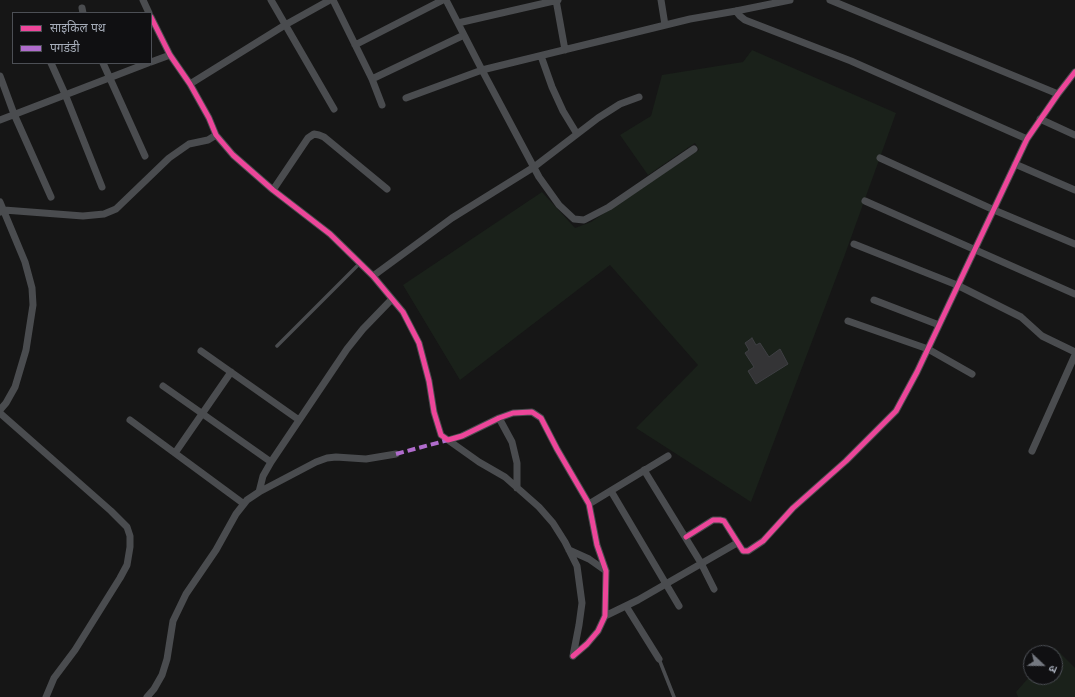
<!DOCTYPE html>
<html>
<head>
<meta charset="utf-8">
<style>
  body { margin:0 }
  #map { position:relative; width:1075px; height:697px; overflow:hidden; background:#161616; font-family:Inter,"Noto Sans Devanagari",sans-serif }
  canvas { display:block }
  .legend { position:absolute; left:12px; top:12px; width:140px; height:52px; box-sizing:border-box; background:#101012; border:1px solid #4c4f55; margin:0; padding:5px 7px; list-style:none; font-size:12px; color:#a6adb9 }
  .legend li { display:flex; align-items:center; gap:8px; height:20px }
  .legend b { width:20px; border:1px solid #4c4f55 }
  .north { position:absolute; left:1023px; top:645px; width:40px; height:40px; box-sizing:border-box; background:#101012; border:1px solid #4c4f55; border-radius:50%; rotate:112deg; font-size:11px; font-weight:700; line-height:16px; text-align:center; color:#a6adb9 }
  .north::after { content:''; display:block; margin:auto; width:14px; height:18px; background:#747880; clip-path:polygon(50% 0,100% 100%,50% 72%,0 100%) }
</style>
</head>
<body>
<div id="map">
<canvas width="1075" height="697"></canvas>
<ul class="legend">
<li><b style="height:5px;background:#ed469a"></b>साइकिल पथ</li>
<li><b style="height:5px;background:#b06ccc"></b>पगडंडी</li>
</ul>
<div class="north">उ</div>
</div>
<script>
const ctx = document.querySelector('canvas').getContext('2d');
ctx.lineJoin = 'round';
function fillPath(path, color) { ctx.fillStyle = color; ctx.fill(path, 'evenodd'); }
const poly = rows => new Path2D(rows.map(r => 'M' + r).join(''));
function stroke(path, color, width, dash) { ctx.strokeStyle = color; ctx.lineWidth = width; ctx.lineCap = dash ? 'butt' : 'round'; ctx.setLineDash(dash || []); ctx.stroke(path); }
const green = poly([
  [752,50,896,113,844,257,751,502,636,428,698,365,610,265,460,380,403,285,542,192,575,228,591,222,699,150,695,143,648,175,620,135,651,116,662,75,743,62],
  [1055,648,1075,668,1075,697,1018,697,1016,692,1031,675,1031,677,1055,677,1055,653,1050,653]
]);
const building = poly([
  [752,338,756,345,760,343,769,357,780,349,788,364,756,384,748,371,754,367,745,353,749,350,745,343,752,338]
]);
const lane = poly([
  [277,346,360,263],
  [659,659,674,697]
]);
const street = poly([
  [143,0,149,13],
  [271,0,334,109],
  [333,0,372,79,382,105],
  [446,0,482,70,539,177,559,205,574,219,584,220,609,207,694,149],
  [556,0,565,50],
  [661,0,665,25],
  [830,0,1058,94],
  [82,8,83,13],
  [736,11,740,16,745,20,851,61,1027,139],
  [151,17,170,55,190,84,209,118,216,135,233,155,273,190,330,234,373,276,403,312,419,343,429,381,434,412,441,435,448,440,462,436,499,418,513,413,532,412,541,418,557,449,589,504,597,545,606,571,605,616,598,631,587,644,573,656],
  [458,23,558,0],
  [355,45,443,0],
  [541,56,552,87,563,111,577,134],
  [151,62,170,55],
  [51,63,65,94,102,187],
  [103,63,145,156],
  [0,76,14,114,51,197],
  [372,79,464,35],
  [190,84,285,25,330,0],
  [406,98,482,70,690,19,736,11,790,0],
  [1040,119,1075,135],
  [0,120,148,63],
  [880,158,994,210,1075,244],
  [1015,164,1075,190],
  [273,190,308,138,314,134,319,135,324,137,387,189],
  [865,201,1075,294],
  [0,202,25,262,32,288,33,305,26,350,15,387,6,403,0,410],
  [0,212,4,210,83,216,104,214,116,209,169,158,189,144,208,140,216,135],
  [854,244,957,285,1021,317,1042,336,1075,352],
  [373,276,452,218,534,167,598,118,620,104,639,97],
  [874,300,939,325],
  [848,321,928,349,972,374],
  [201,351,299,420],
  [163,386,271,462],
  [0,413,111,511,127,527,130,536,130,547,127,565,120,578,75,650,54,678,46,697],
  [499,418,512,442,517,463,517,488],
  [130,420,244,504],
  [448,440,479,462,505,477,539,507,553,523,565,542,577,566,582,603,579,625,573,656],
  [1032,451,1075,355],
  [175,453,231,372],
  [644,470,701,563,714,589],
  [611,491,679,606],
  [259,492,263,476,271,462,347,349,363,329,392,299],
  [589,504,668,456],
  [686,537,713,520,720,520,724,521,743,551,748,551,763,541,793,508,846,461,896,411,917,372,1027,139,1058,94,1075,72],
  [569,550,589,559,606,571],
  [626,606,659,659],
  [605,616,638,600,737,543],
  [147,697,154,689,162,675,167,659,173,621,186,594,216,550,236,514,247,500,259,492,316,462,327,458,336,457,366,459,396,454]
]);
const quiet = poly([
  [396,454,448,440]
]);
const cycleway = poly([
  [151,17,170,55,190,84,209,118,216,135,233,155,273,190,330,234,373,276,403,312,419,343,429,381,434,412,441,435,448,440,462,436,499,418,513,413,532,412,541,418,557,449,589,504,597,545,606,571,605,616,598,631,587,644,573,656],
  [686,537,713,520,720,520,724,521,743,551,748,551,763,541,793,508,846,461,896,411,917,372,1027,139,1058,94,1075,72]
]);
fillPath(green, '#1a211a');
fillPath(building, '#343436');
stroke(building, '#3e3f43', 1);
stroke(lane, '#4a4c4f', 3.5);
stroke(street, '#4a4c4f', 7);
stroke(quiet, '#b06ccc', 4, [8, 4]);
stroke(cycleway, '#ed469a', 5);
</script>
</body>
</html>
